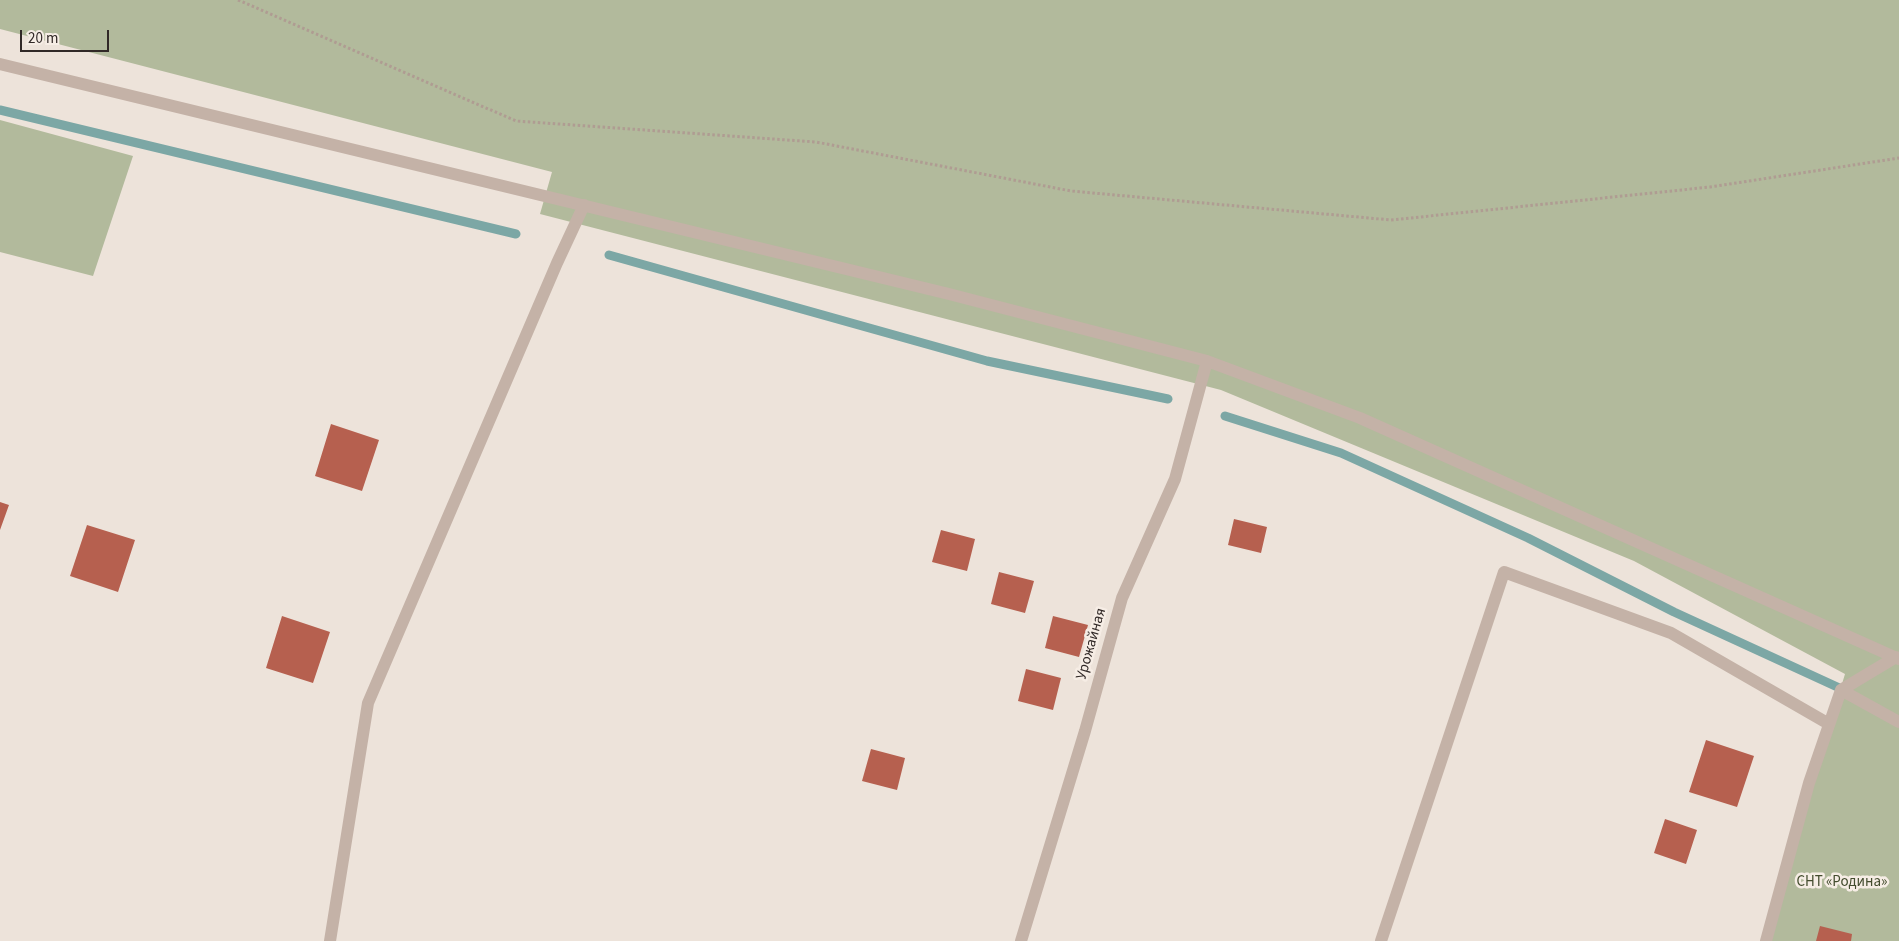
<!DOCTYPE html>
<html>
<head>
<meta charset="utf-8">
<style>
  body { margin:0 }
  #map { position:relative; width:1899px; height:941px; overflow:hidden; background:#ede3da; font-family:"Source Sans 3",sans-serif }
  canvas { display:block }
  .scale { position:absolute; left:20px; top:30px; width:89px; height:22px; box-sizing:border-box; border:2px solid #312927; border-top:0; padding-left:6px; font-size:15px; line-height:18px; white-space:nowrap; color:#312927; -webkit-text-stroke:4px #f6ede5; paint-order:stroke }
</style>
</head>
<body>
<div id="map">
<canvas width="1899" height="941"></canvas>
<div class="scale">20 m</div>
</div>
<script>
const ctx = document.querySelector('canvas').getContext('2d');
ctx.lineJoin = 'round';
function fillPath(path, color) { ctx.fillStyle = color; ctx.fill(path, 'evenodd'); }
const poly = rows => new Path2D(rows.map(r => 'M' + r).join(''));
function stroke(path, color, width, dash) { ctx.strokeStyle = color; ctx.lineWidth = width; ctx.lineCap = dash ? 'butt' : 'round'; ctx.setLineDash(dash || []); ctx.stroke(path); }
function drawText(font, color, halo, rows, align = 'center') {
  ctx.font = font + ' "Source Sans 3",sans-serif'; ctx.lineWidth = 5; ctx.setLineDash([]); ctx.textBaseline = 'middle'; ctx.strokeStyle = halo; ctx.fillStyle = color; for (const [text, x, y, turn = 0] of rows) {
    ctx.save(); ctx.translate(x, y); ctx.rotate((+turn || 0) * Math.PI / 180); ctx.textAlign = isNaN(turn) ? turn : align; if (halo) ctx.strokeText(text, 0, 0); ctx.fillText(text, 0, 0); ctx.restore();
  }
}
const green = poly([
  [0,0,1899,0,1899,941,1764,941,1845,674,1634,561,1221,390,540,214,552,172,0,29],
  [0,120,133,156,93,276,0,252]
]);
const stream = poly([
  [0,110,516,234],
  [609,255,987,361,1168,399],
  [1225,416,1341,453,1528,538,1674,612,1846,691]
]);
const building = poly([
  [331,424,379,440,362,491,315,476],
  [0,502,9,505,0,530],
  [1234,519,1267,527,1261,553,1228,545],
  [87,525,135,540,118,592,70,576],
  [941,530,975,539,967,571,932,562],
  [999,572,1034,581,1025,613,991,604],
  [282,616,330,632,313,683,266,668],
  [1053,616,1088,625,1079,657,1045,648],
  [1026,669,1061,678,1053,710,1018,701],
  [1706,740,1754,756,1737,807,1689,792],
  [871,749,905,758,897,790,862,781],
  [1665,819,1697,830,1686,864,1654,853],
  [1820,926,1852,934,1851,941,1816,941]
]);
const path = poly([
  [238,0,516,121,816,142,1071,191,1391,220,1710,187,1899,158]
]);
const minor = poly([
  [0,64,949,294,1207,361,1360,418,1899,659],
  [1841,690,1899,722],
  [330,941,368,703,557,263,584,205],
  [1021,941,1085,731,1122,598,1175,479,1207,361],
  [1381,941,1504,572,1671,633,1829,724],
  [1766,941,1809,783,1841,690,1896,657]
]);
const streetNames = [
  ["Урожайная",1092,644,-74]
];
const parkNames = [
  ["СНТ «Родина»",1842,883]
];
fillPath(green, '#b2ba9c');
stroke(stream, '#7ca7a5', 9);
fillPath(building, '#b6604f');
stroke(path, '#af9c92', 3, [2.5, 2.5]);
stroke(minor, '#c4b2a7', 12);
drawText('15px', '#312927', '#f6ede5', streetNames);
drawText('15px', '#434c2e', '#f6ede5', parkNames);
</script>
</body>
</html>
